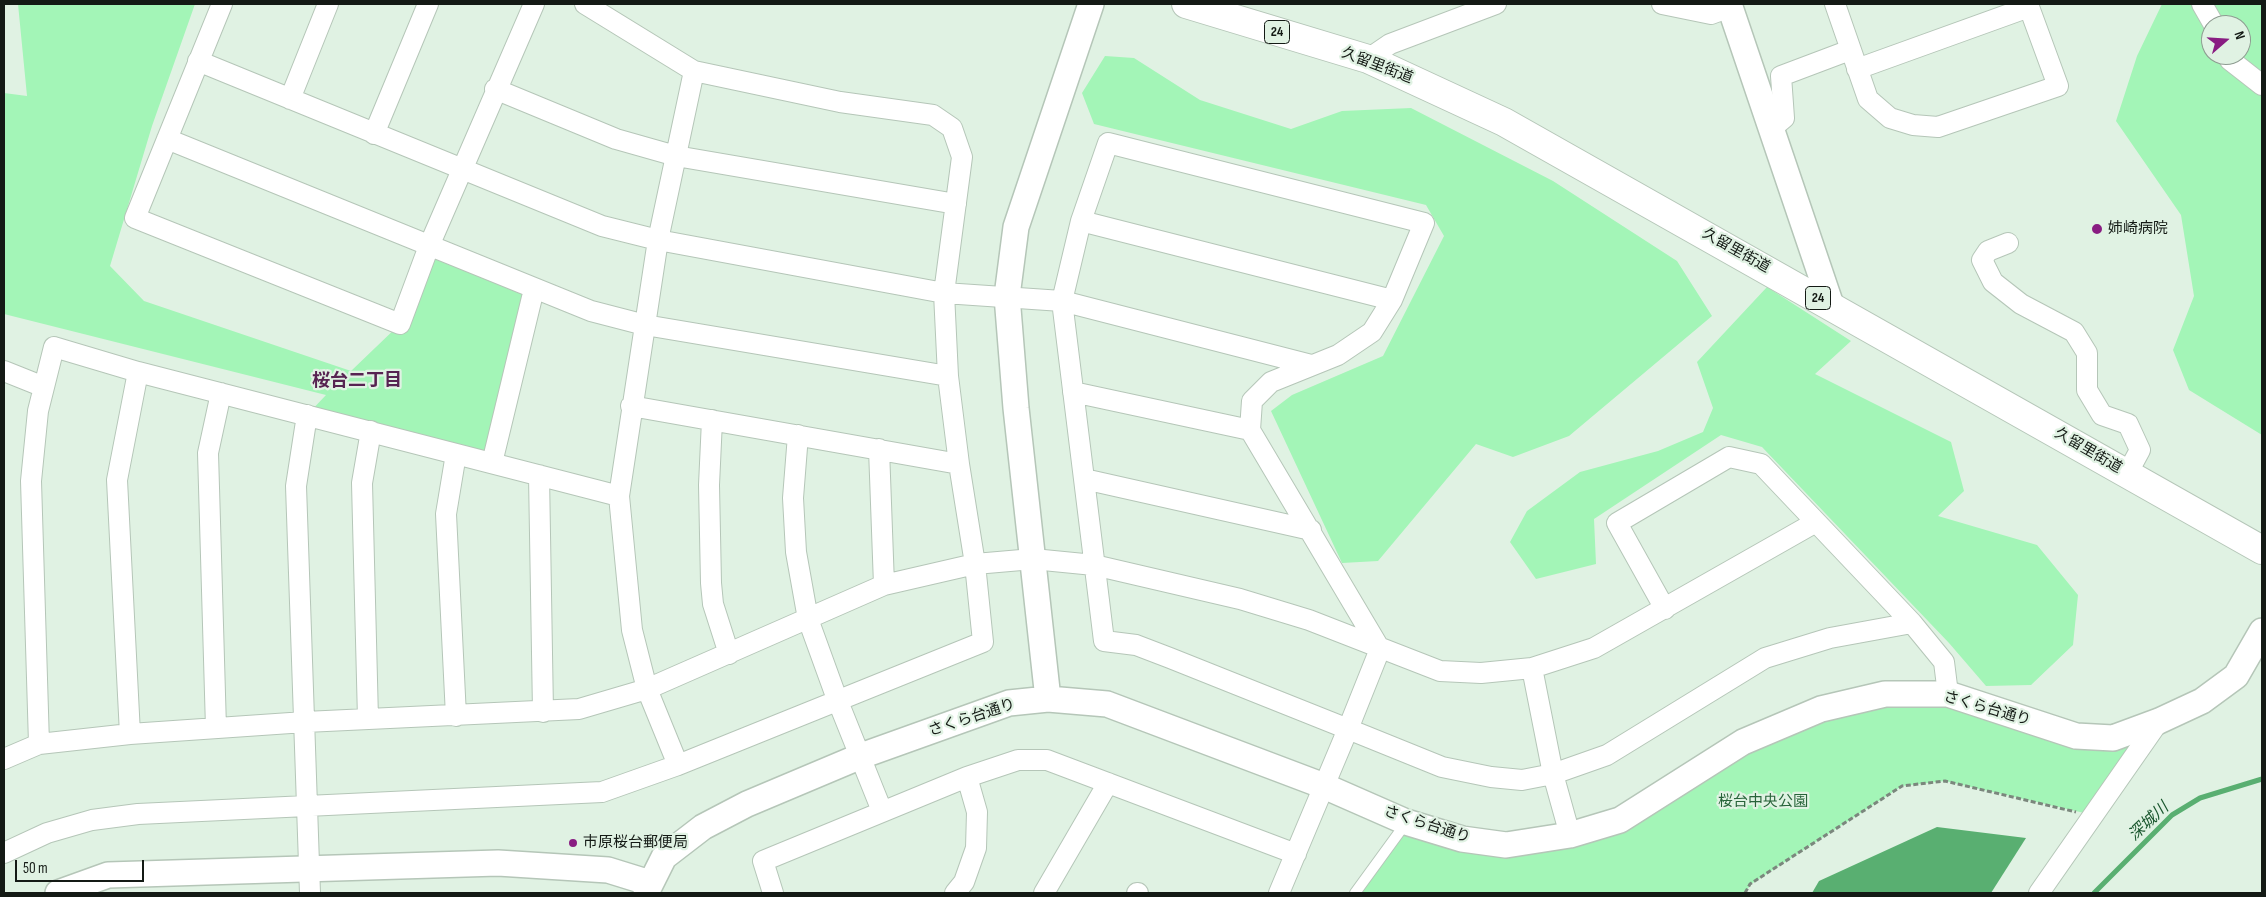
<!DOCTYPE html>
<html>
<head>
<meta charset="utf-8">
<style>
  body { margin:0 }
  #map { position:relative; width:2266px; height:897px; overflow:hidden; background:#e0f2e3; font-family:"Sofia Sans Condensed",sans-serif }
  canvas { display:block }
  .frame { position:absolute; inset:0; border:5px solid #141a15; pointer-events:none }
  .north { position:absolute; left:2201px; top:15px; width:50px; height:50px; box-sizing:border-box; background:#e0f2e3; border:1px solid #8e9c91; border-radius:50%; rotate:71deg; font-size:14px; font-weight:700; line-height:20px; text-align:center; color:#141a15 }
  .north::after { content:''; display:block; margin:auto; width:18px; height:22px; background:#891d82; clip-path:polygon(50% 0,100% 100%,50% 72%,0 100%) }
  .scale { position:absolute; left:15px; top:860px; width:129px; height:22px; box-sizing:border-box; border:2px solid #141a15; border-top:0; padding-left:6px; font-size:15px; line-height:18px; white-space:nowrap; color:#141a15; -webkit-text-stroke:4px #e0f2e3; paint-order:stroke }
</style>
</head>
<body>
<div id="map">
<canvas width="2266" height="897"></canvas>
<div class="frame"></div>
<div class="north">N</div>
<div class="scale">50 m</div>
</div>
<script>
const ctx = document.querySelector('canvas').getContext('2d');
ctx.lineJoin = 'round';
function fillPath(path, color) { ctx.fillStyle = color; ctx.fill(path, 'evenodd'); }
const poly = rows => new Path2D(rows.map(r => 'M' + r).join(''));
function stroke(path, color, width, dash) { ctx.strokeStyle = color; ctx.lineWidth = width; ctx.lineCap = dash ? 'butt' : 'round'; ctx.setLineDash(dash || []); ctx.stroke(path); }
function drawText(font, color, halo, rows, align = 'center') {
  ctx.font = font + ' "Sofia Sans Condensed","Noto Sans JP",sans-serif'; ctx.lineWidth = 4.5; ctx.setLineDash([]); ctx.textBaseline = 'middle'; ctx.strokeStyle = halo; ctx.fillStyle = color; for (const [text, x, y, turn = 0] of rows) {
    ctx.save(); ctx.translate(x, y); ctx.rotate((+turn || 0) * Math.PI / 180); ctx.textAlign = isNaN(turn) ? turn : align; if (halo) ctx.strokeText(text, 0, 0); ctx.fillText(text, 0, 0); ctx.restore();
  }
}
const green = poly([
  [18,4,195,4,152,126,110,266,144,301,351,371,400,324,429,246,534,289,492,463,307,415,326,395,4,314,4,93,27,96],
  [2162,4,2262,4,2262,435,2189,390,2173,350,2194,296,2181,215,2116,121,2137,56],
  [2211,25,2241,25,2241,55,2211,55],
  [1105,56,1134,58,1200,100,1291,129,1342,111,1411,108,1553,181,1677,261,1712,316,1569,436,1513,457,1476,444,1378,561,1342,563,1271,411,1292,395,1383,356,1444,236,1426,205,1094,124,1082,93],
  [1767,287,1851,341,1815,374,1951,442,1964,491,1938,516,2037,545,2078,595,2073,645,2031,685,1986,686,1949,643,1762,447,1721,435,1594,519,1596,564,1536,579,1510,542,1527,511,1580,472,1658,451,1703,432,1713,408,1697,362],
  [1948,694,2077,736,2159,721,2093,815,1945,781,1902,786,1751,884,1745,893,1354,893,1406,822,1462,839,1570,835,1821,709]
]);
const water = poly([
  [1937,827,2026,838,1991,893,1812,893,1819,881]
]);
const stream = poly([
  [2094,893,2172,815,2200,798,2262,779]
]);
const path = poly([
  [1745,893,1750,884,1902,786,1945,781,2076,812]
]);
const service = poly([
  [1355,893,1406,823]
]);
const minor = poly([
  [222,4,135,218,400,324,429,246,534,4],
  [585,4,694,71,840,102,933,115,952,128,962,157,944,293,948,376,959,464],
  [1662,4,1711,14,1730,7],
  [1835,4,1868,99,1890,118,1913,125,1938,127,2058,86,2029,7,2026,4],
  [2202,4,2214,25],
  [2227,55,2230,60,2262,85],
  [1368,59,1390,44,1496,4],
  [198,61,602,226,658,240,944,293,1062,301,1311,365],
  [1857,69,2029,7],
  [495,89,616,139,676,156,956,204],
  [290,99,328,4],
  [1772,128,1784,118,1781,76,1850,50],
  [374,134,428,4],
  [167,139,591,311,645,325,948,376],
  [1081,221,1392,300],
  [2008,243,1988,251,1982,260,1993,282,2021,304,2074,332,2087,353,2087,390,2102,415,2128,424,2140,450,2127,474],
  [4,371,44,387],
  [1073,392,1250,430],
  [307,415,296,486,310,893],
  [712,420,709,485,711,583,713,604,729,654],
  [798,435,793,498,796,552,808,619,837,699,882,811],
  [879,449,884,585],
  [492,463,534,289],
  [539,475,543,712],
  [1084,479,1311,530],
  [1665,609,1617,523,1729,457,1761,464,1912,623,1944,662,1948,694],
  [1532,668,1553,774,1570,835],
  [456,716,446,514,456,454],
  [368,719,362,483,371,431],
  [216,728,208,453,221,393],
  [130,734,117,480,138,372],
  [39,744,31,481,38,411,54,347,138,372,619,496],
  [4,759,39,744,130,734,305,722,579,709,647,689,884,585,975,564,1033,559,1094,565,1240,599,1309,620,1440,671,1481,673,1532,668,1594,648,1816,522],
  [678,765,647,689,632,630,619,496,658,240,694,71],
  [4,853,47,833,92,820,138,814,602,792,678,765,983,642,975,564,959,464,631,406],
  [773,893,763,861,967,777,1018,760,1047,760,1296,854],
  [955,893,964,882,976,848,977,812,967,777],
  [1044,893,1108,783],
  [1137,893,1138,893],
  [1279,893,1348,729,1380,649,1250,430,1252,401,1271,382,1338,355,1372,332,1392,300,1424,223,1108,143,1081,221,1062,301,1104,641,1136,645,1170,658,1348,729,1442,767,1491,777,1522,780,1553,774,1607,755,1765,658,1830,638,1912,623],
  [2039,893,2159,721]
]);
const tertiary = poly([
  [1729,4,1831,305],
  [1048,699,1016,408,1007,296,1016,227,1091,4],
  [58,893,108,875,498,863,608,870,650,883],
  [646,893,664,857,703,827,747,804,861,756,1009,703,1048,699,1107,704,1324,786,1406,822,1462,839,1506,845,1570,835,1620,820,1743,742,1821,709,1885,694,1948,694,2076,736,2113,738,2159,721,2202,701,2236,676,2262,631]
]);
const primary = poly([
  [1186,4,1368,59,1504,122,2262,550]
]);
const markers = [
  [2097,229,6,"#891d82"],
  [573,843,5,"#891d82"]
];
const shields = [
  [1277,32,25],
  [1818,298,25]
];
const shieldNames = [
  ["24",1277,32],
  ["24",1818,298]
];
const streetNames = [
  ["久留里街道",1377,66,21],
  ["久留里街道",1736,251,29],
  ["久留里街道",2088,451,30],
  ["さくら台通り",1987,709,16],
  ["さくら台通り",972,718,-18],
  ["さくら台通り",1427,825,18]
];
const poiNames = [
  ["姉崎病院",2108,229],
  ["市原桜台郵便局",583,843]
];
const parkNames = [
  ["桜台中央公園",1763,802]
];
const waterNames = [
  ["深城川",2149,822,-43]
];
const quarterNames = [
  ["桜台二丁目",357,381]
];
fillPath(green, '#a3f5b7');
fillPath(water, '#59af71');
stroke(stream, '#59af71', 5);
stroke(service, '#b5c6b8', 12);
stroke(minor, '#b5c6b8', 22);
stroke(tertiary, '#b5c6b8', 28);
stroke(primary, '#b5c6b8', 30);
stroke(path, '#7b877d', 3, [5, 2.5]);
stroke(service, '#fff', 10);
stroke(minor, '#fff', 20);
stroke(tertiary, '#fff', 25);
stroke(primary, '#fff', 28);
for (const [x, y, r, color] of markers) { const dot = new Path2D(); dot.arc(x, y, r, 0, 2 * Math.PI); ctx.fillStyle = color; ctx.fill(dot); stroke(dot, '#e0f2e3', 2); }
for (const [x, y, w] of shields) { const box = new Path2D(); box.roundRect(x - w / 2, y - 11.5, w, 23, 4); ctx.fillStyle = '#e0f2e3'; ctx.fill(box); stroke(box, '#141a15', 1); }
drawText('bold 14px', '#141a15', null, shieldNames);
drawText('15px', '#141a15', '#e0f2e3', streetNames);
drawText('15px', '#141a15', '#e0f2e3', poiNames, 'left');
drawText('15px', '#28643a', '#e0f2e3', parkNames);
drawText('italic 16px', '#1a572e', '#e0f2e3', waterNames);
drawText('bold 18px', '#572352', '#e0f2e3', quarterNames);
</script>
</body>
</html>
